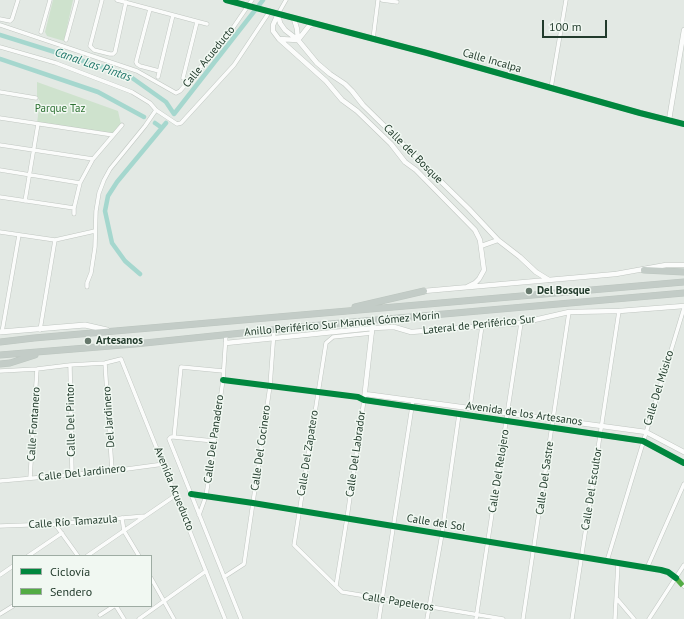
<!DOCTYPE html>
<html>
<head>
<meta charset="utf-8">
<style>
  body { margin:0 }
  #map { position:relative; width:684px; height:619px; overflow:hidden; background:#e3e9e4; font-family:"PT Sans",sans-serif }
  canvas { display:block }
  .legend { position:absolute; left:12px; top:555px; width:140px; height:52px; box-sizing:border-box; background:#f1f8f2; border:1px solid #9eaca3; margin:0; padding:5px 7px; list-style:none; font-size:12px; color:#223b2c }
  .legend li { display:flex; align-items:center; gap:8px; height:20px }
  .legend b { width:20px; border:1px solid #9eaca3 }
  .scale { position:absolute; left:542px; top:20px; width:65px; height:18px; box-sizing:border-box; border:2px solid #223b2c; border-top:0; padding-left:5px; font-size:12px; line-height:14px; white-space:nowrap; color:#223b2c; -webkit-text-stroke:3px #f1f8f2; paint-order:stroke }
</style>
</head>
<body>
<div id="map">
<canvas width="684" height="619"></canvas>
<ul class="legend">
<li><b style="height:5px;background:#00873e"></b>Ciclovía</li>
<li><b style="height:5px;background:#53ac44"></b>Sendero</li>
</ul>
<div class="scale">100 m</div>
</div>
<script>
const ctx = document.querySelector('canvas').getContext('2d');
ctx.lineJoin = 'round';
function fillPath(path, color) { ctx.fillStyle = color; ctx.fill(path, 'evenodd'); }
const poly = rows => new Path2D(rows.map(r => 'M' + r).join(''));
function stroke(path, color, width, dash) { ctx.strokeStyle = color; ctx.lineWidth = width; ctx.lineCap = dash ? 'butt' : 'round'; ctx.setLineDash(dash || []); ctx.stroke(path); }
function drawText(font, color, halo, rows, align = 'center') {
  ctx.font = font + ' "PT Sans",sans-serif'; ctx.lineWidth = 3; ctx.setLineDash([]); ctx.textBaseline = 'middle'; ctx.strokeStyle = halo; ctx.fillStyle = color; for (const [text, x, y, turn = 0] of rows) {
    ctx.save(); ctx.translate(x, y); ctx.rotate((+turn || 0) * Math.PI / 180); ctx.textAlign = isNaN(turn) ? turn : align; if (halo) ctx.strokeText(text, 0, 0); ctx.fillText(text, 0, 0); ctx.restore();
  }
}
const green = poly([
  [53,0,73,0,64,41,47,36,45,32],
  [37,82,118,111,121,124,112,134,37,123,40,101,37,97]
]);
const canal = poly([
  [0,35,128,75,166,102,174,114,263,0],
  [0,59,98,92,144,117],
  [155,123,162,128],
  [140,274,125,261,112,243,105,211,108,196,117,182,166,123]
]);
const pedestrian = poly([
  [676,578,684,587]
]);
const minor = poly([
  [102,0,90,46,94,50,110,54,113,54,115,52,126,2],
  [117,0,207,24],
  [382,0,397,2],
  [150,9,136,62,137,64,140,66,159,71],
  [278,14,286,0],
  [0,19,10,21,12,19,18,0],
  [0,25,137,71,176,93,180,91,228,35,252,0],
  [41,32,50,0],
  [373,39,378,0],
  [66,40,77,0],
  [0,47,56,63,132,92,150,103,156,110,177,124,181,123,234,65,270,11],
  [158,77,173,15],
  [183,78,197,22],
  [551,88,566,0],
  [0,92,36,98],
  [0,118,113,135],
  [0,145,93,159],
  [0,170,80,183],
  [0,197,74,208],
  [25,201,38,124],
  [74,214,74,208,80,183,93,159,122,125],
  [0,232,55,240,95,231],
  [87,287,87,283,91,273,95,247,96,211,99,193,104,180,110,169,145,126,156,110],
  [40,330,55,240],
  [2,332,19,235],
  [372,333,333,337,326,343,294,545,342,592,503,619],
  [105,363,112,471],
  [70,365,72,475],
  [0,371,37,369,70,365,105,363,121,359,225,619],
  [223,380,358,397,364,400,347,518,336,586],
  [470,407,482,326],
  [174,437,181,367,223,371],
  [214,441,174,437,171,437,169,439,241,619],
  [30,478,37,369],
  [0,481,112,471,164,464],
  [191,494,253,503,661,570,668,572,676,578],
  [199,515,206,496,223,380,226,335],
  [122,518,124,531,139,556],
  [55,524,78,556],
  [0,526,55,524,145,516],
  [28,556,62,533],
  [87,556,176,495],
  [607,561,684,308],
  [647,568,684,484],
  [0,575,13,566],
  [224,577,244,564,270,386,274,331],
  [151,578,174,619],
  [617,599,634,619],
  [116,606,124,619],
  [0,614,13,606],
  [100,615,114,606],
  [139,619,206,571],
  [379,619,413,400],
  [427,619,442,534,459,414],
  [476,619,521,323],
  [523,619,569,312],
  [572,619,619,311],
  [615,619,618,563],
  [649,619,684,565]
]);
const tertiary = poly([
  [226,0,427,53,640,113,684,124],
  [278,14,273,25,273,31,279,39,326,81,342,100,357,111,391,144,405,162,416,170,475,230,480,240,484,270,479,279,475,283,467,287],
  [278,14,280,23,285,30,298,40],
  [294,19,297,29,298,40,317,63,330,74,345,84,352,91,363,105,469,209,498,240,520,257,536,272,549,280],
  [279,39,298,40],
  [298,40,309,26,314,23],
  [669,120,684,30],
  [481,246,498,240],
  [424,291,616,274,666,265,684,265],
  [373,321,364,400,643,441,684,463],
  [226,343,373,328,394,327,411,332,521,323,569,312,619,311,684,306],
  [365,394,646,432,684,452]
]);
const secondary = poly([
  [0,332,85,325,107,330]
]);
const trunk = poly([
  [644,270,684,272],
  [355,307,424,291],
  [0,342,34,338,684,282],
  [0,355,135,344,330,324,684,293],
  [0,364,10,363,35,355]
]);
const quiet = poly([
  [676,578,684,587]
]);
const cycleway = poly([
  [226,0,427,53,640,113,684,124],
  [223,380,358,397,364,400,643,441,684,463],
  [191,494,253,503,661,570,668,572,676,578]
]);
const markers = [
  [529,291,4,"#66786c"],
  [88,341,4,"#66786c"]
];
const streetNames = [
  ["Calle Acueducto",209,57,-51],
  ["Calle Incalpa",492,61,16],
  ["Calle del Bosque",413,154,45],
  ["Anillo Periférico Sur Manuel Gómez Morín",342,324,-5],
  ["Lateral de Periférico Sur",479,325,-6],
  ["Calle Del Músico",659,388,-73],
  ["Avenida de los Artesanos",524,414,8],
  ["Del Jardinero",109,417,-94],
  ["Calle Del Pintor",71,420,-91],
  ["Calle Fontanero",34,424,-86],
  ["Calle Del Panadero",214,439,-82],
  ["Calle Del Cocinero",261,448,-82],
  ["Calle Del Zapatero",308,453,-81],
  ["Calle Del Labrador",356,454,-82],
  ["Calle Del Relojero",499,471,-81],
  ["Calle Del Jardinero",82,473,-6],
  ["Calle Del Sastre",545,478,-82],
  ["Avenida Acueducto",174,489,68],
  ["Calle Del Escultor",592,489,-81],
  ["Calle Río Tamazula",73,522,-4],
  ["Calle del Sol",436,523,9],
  ["Calle Papeleros",398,602,9]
];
const parkNames = [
  ["Parque Taz",60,109]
];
const poiNames = [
  ["Del Bosque",537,291],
  ["Artesanos",96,341]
];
const waterNames = [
  ["Canal Las Pintas",93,65,19]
];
fillPath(green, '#cee2cd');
stroke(canal, '#a5d7ce', 4.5);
stroke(pedestrian, '#c0c6c1', 3.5);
stroke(minor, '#c0c6c1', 4.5);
stroke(tertiary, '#c0c6c1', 5.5);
stroke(secondary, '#bfc6c1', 6);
stroke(trunk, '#bcc5bf', 7);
stroke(pedestrian, '#fbfcfb', 2.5);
stroke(minor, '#fbfcfb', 3.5);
stroke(tertiary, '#fbfcfb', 4.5);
stroke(secondary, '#fbfcfb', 5);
stroke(trunk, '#c3ccc7', 6);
stroke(quiet, '#53ac44', 5, [10, 5]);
stroke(cycleway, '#00873e', 6);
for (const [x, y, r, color] of markers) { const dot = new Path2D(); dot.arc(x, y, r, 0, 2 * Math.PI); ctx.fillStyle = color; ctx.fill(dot); stroke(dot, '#f1f8f2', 1.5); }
drawText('11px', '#223b2c', '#f1f8f2', streetNames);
drawText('11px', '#2d7132', '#f1f8f2', parkNames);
drawText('bold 11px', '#223b2c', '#f1f8f2', poiNames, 'left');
drawText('italic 12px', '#1e7569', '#f1f8f2', waterNames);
</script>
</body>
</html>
